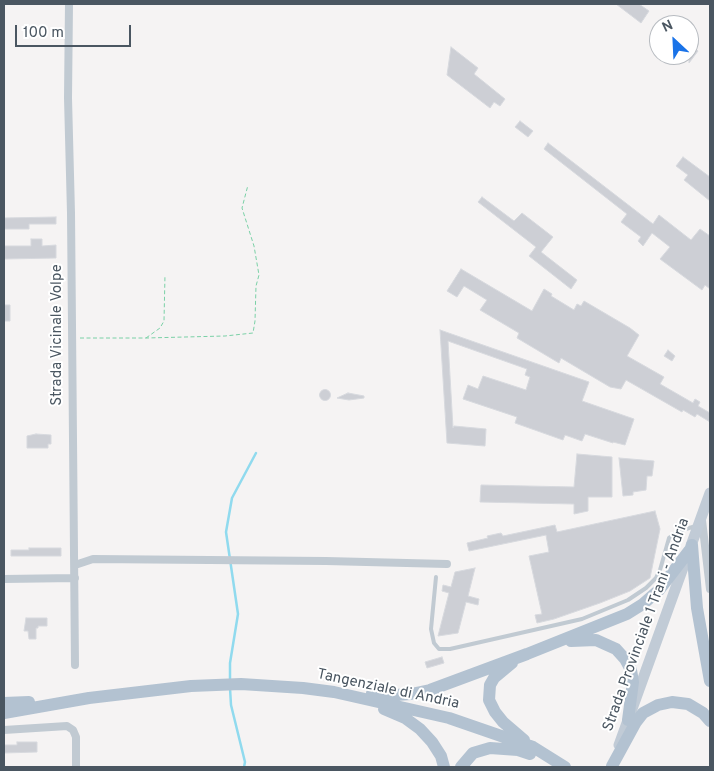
<!DOCTYPE html>
<html>
<head>
<meta charset="utf-8">
<style>
  body { margin:0 }
  #map { position:relative; width:714px; height:771px; overflow:hidden; background:#f5f3f3; font-family:Overpass,sans-serif }
  canvas { display:block }
  .frame { position:absolute; inset:0; border:5px solid #4a5661; pointer-events:none }
  .north { position:absolute; left:649px; top:15px; width:50px; height:50px; box-sizing:border-box; background:#fff; border:1px solid #b7bbc0; border-radius:50%; rotate:335deg; font-size:14px; font-weight:700; line-height:20px; text-align:center; color:#4a5661 }
  .north::after { content:''; display:block; margin:auto; width:18px; height:22px; background:#1a73e8; clip-path:polygon(50% 0,100% 100%,50% 72%,0 100%) }
  .scale { position:absolute; left:15px; top:25px; width:116px; height:22px; box-sizing:border-box; border:2px solid #4a5661; border-top:0; padding-left:6px; font-size:15px; line-height:18px; white-space:nowrap; color:#4a5661; -webkit-text-stroke:4px #fff; paint-order:stroke }
</style>
</head>
<body>
<div id="map">
<canvas width="714" height="771"></canvas>
<div class="frame"></div>
<div class="north">N</div>
<div class="scale">100 m</div>
</div>
<script>
const ctx = document.querySelector('canvas').getContext('2d');
ctx.lineJoin = 'round';
const poly = rows => new Path2D(rows.map(r => 'M' + r).join(''));
function stroke(path, color, width, dash) { ctx.strokeStyle = color; ctx.lineWidth = width; ctx.lineCap = dash ? 'butt' : 'round'; ctx.setLineDash(dash || []); ctx.stroke(path); }
function fillPath(path, color) { ctx.fillStyle = color; ctx.fill(path, 'evenodd'); }
function drawText(font, color, halo, rows, align = 'center') {
  ctx.font = font + ' Overpass,sans-serif'; ctx.lineWidth = 4; ctx.setLineDash([]); ctx.textBaseline = 'middle'; ctx.strokeStyle = halo; ctx.fillStyle = color; for (const [text, x, y, turn = 0] of rows) {
    ctx.save(); ctx.translate(x, y); ctx.rotate((+turn || 0) * Math.PI / 180); ctx.textAlign = isNaN(turn) ? turn : align; if (halo) ctx.strokeText(text, 0, 0); ctx.fillText(text, 0, 0); ctx.restore();
  }
}
const stream = poly([
  [230,680,230,663,238,614,226,532,232,498,256,453],
  [230,688,231,705,245,762,244,767]
]);
const building = poly([
  [616,4,639,4,649,11,641,23,616,4],
  [689,44,698,51,689,63,689,44],
  [451,47,478,68,474,74,505,99,500,106,494,102,490,108,447,75,451,47],
  [520,121,533,131,528,137,515,127,520,121],
  [548,143,653,224,659,215,691,240,700,229,710,236,710,289,705,285,702,290,660,259,670,247,652,233,643,246,638,241,641,237,621,222,627,214,544,149,548,143],
  [683,157,710,177,710,201,684,180,688,175,676,166,683,157],
  [482,197,514,221,522,213,553,237,541,252,577,280,571,289,529,256,536,247,478,202,482,197],
  [56,217,56,224,29,224,29,229,4,229,4,218,56,217],
  [31,239,42,239,42,246,56,245,56,258,4,259,4,246,31,246,31,239],
  [461,269,532,311,544,289,552,294,551,296,574,310,577,304,581,306,584,301,630,328,639,335,627,356,664,377,660,384,693,403,695,399,700,402,698,406,710,413,710,422,697,414,695,417,683,410,682,412,626,380,621,389,610,387,561,358,559,363,517,338,519,333,480,310,487,300,464,286,457,297,447,291,461,269],
  [4,305,10,305,10,321,4,321,4,305],
  [440,330,589,382,582,401,634,419,625,445,613,442,613,443,585,434,582,441,565,435,563,440,515,423,517,417,463,399,468,385,478,389,483,376,526,390,530,377,525,375,527,369,448,341,453,428,454,426,486,429,485,446,447,443,440,330],
  [668,350,675,356,672,361,664,356,668,350],
  '319.5 395a5.5 5.5 0 1 1 11 0a5.5 5.5 0 1 1-11 0Z',
  [348,393,364,396,364,398,349,400,337,398,348,393],
  [36,434,51,435,51,444,48,444,48,448,27,448,27,436,36,434],
  [577,454,612,457,612,497,588,497,588,511,574,514,574,504,480,502,481,485,574,487,577,454],
  [619,458,654,461,652,476,647,476,646,490,633,492,633,495,623,496,619,458],
  [655,511,660,529,650,578,630,591,600,603,554,619,537,623,535,615,542,614,529,556,549,552,546,535,469,551,467,543,488,538,487,536,501,533,503,536,555,525,557,532,655,511],
  [29,548,61,548,61,556,11,556,11,550,29,550,29,548],
  [475,568,468,596,479,599,478,605,466,602,458,633,438,636,449,593,442,591,443,585,451,587,455,572,475,568],
  [26,618,47,618,47,626,38,626,38,628,36,628,36,639,29,639,28,631,24,631,26,618],
  [442,657,444,663,427,668,425,662,442,657],
  [17,742,37,742,37,752,4,753,4,745,17,745,17,742]
]);
const path = poly([
  [80,338,146,338,225,336,253,333,255,321,256,286,259,275,254,246,242,208,248,185],
  [146,338,160,328,164,321,165,275]
]);
const lane = poly([
  [436,577,431,629,434,643,439,649,450,649,582,619,628,600,646,588,656,578,660,570,669,538,679,531,696,526]
]);
const street = poly([
  [69,4,68,98,71,213,75,665],
  [702,520,710,589],
  [75,565,93,559,326,561,447,564],
  [4,579,75,578],
  [4,730,67,726,73,730,76,737,76,767]
]);
const secondary = poly([
  [619,745,710,493]
]);
const primary = poly([
  [692,545,697,608,710,681],
  [571,641,596,640,616,649,625,659,631,670,633,682,628,720],
  [512,663,494,678,490,685,489,700,495,712,503,722,524,740],
  [372,693,395,695,411,694,430,690,527,654,627,614,643,604,659,590,689,551],
  [4,703,29,702],
  [384,709,405,718,420,729,432,742,441,756,444,767],
  [4,713,89,698,191,686,241,684,303,688,334,692,449,718,533,747,565,767],
  [612,766,636,722,643,713,658,705,672,702,688,704,703,713,710,721],
  [461,767,473,753,490,748,518,750,530,754]
]);
const streetNames = [
  ["Strada Vicinale Volpe",58,335,-90],
  ["Strada Provinciale 1 Trani - Andria",647,625,-70],
  ["Tangenziale di Andria",388,690,12]
];
stroke(stream, '#90daee', 2.5);
fillPath(building, '#cdcfd5');
stroke(building, '#d7d9de', 1);
stroke(path, '#7ad0a6', 1, [4, 2.5]);
stroke(lane, '#c1cad2', 4);
stroke(street, '#c1cad2', 8);
stroke(secondary, '#c1cbd6', 11);
stroke(primary, '#b3c2d1', 12);
drawText('15px', '#4a5661', '#fff', streetNames);
</script>
</body>
</html>
